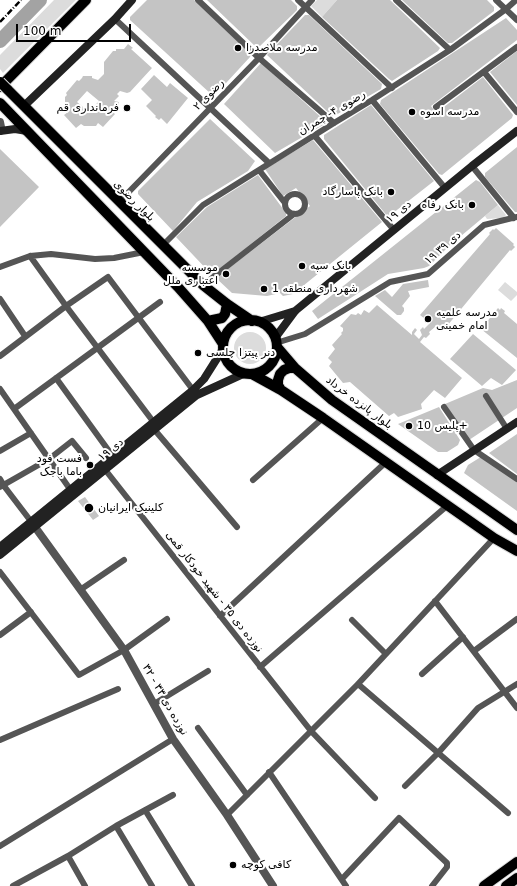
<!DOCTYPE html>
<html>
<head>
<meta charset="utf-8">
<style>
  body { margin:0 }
  #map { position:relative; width:517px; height:886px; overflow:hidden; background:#fff; font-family:"DejaVu Sans",sans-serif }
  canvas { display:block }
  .scale { position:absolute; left:16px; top:24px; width:115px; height:18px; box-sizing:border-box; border:2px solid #000; border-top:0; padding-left:5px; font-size:12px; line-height:14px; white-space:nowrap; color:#000; -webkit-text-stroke:3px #fff; paint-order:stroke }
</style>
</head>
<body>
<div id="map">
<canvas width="517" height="886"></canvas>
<div class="scale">100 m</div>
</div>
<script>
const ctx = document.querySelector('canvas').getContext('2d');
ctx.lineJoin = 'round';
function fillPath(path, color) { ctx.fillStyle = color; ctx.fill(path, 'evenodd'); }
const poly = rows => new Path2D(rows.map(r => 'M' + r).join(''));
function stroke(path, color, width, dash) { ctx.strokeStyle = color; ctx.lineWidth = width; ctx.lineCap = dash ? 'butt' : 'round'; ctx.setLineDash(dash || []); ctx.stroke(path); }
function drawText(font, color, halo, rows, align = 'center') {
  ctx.font = font + ' "DejaVu Sans","Noto Naskh Arabic",sans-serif'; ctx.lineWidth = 4; ctx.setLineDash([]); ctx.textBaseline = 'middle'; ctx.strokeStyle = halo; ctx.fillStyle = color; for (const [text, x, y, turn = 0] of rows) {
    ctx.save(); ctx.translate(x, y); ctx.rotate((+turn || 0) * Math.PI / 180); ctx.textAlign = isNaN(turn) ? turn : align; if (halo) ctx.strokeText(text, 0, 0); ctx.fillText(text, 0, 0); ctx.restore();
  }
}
const green = poly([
  [54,0,76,0,3,73,0,69,0,55],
  [317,0,337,0,322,17,311,6],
  [498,205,506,215,503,218,487,219,485,216],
  [505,282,517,292,517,295,511,301,498,290],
  '234 348a16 16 0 1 1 32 0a16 16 0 1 1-32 0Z'
]);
const river = poly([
  [0,41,40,0]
]);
const building = poly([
  [147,0,194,0,251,54,250,57,215,95,211,94,130,20,130,17],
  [207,0,291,0,297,6,297,10,292,15,260,46,256,47],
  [337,0,390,0,440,48,438,51,392,81,389,79,322,17],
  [402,0,487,0,494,7,494,11,452,43,448,43],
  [305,15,309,15,382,84,381,89,334,116,331,115,267,55],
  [506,18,517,30,517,40,431,106,436,113,483,77,513,115,512,118,442,175,439,174,380,104,381,100],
  [128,44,133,48,131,49,152,68,130,92,127,93,120,91,117,94,119,96,114,101,119,102,119,107,113,107,110,110,115,114,103,127,98,123,96,126,84,126,81,124,76,128,64,115,68,112,65,109,65,97,67,95,66,93,77,80,79,81,82,78,83,76,92,76,92,78,98,80,104,74,104,62,113,51,116,51,116,49,124,49],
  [87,91,99,101,89,112,77,102],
  [517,51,517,105,490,72],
  [261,63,323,119,324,122,323,125,275,153,224,104],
  [154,75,167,87,170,83,188,98,167,124,161,118,159,120,155,117,156,116,146,106,152,100,141,89],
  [371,105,434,181,388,217,324,139,324,135],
  [210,119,255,161,248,171,197,202,173,231,138,194,138,191],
  [313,140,382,222,293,294,283,296,280,293,267,296,232,293,216,278,310,206,296,188,283,196,265,169],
  [517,147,517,212,515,212,485,177,485,173],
  [0,149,39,187,0,227],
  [258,175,286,213,286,216,212,275,176,237,207,207],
  [476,180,480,182,498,205,449,246,429,266,424,268,388,274,318,319,312,311],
  [496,228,514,244,513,245,515,247,511,251,510,250,447,326,448,327,444,331,443,330,441,332,435,327,429,332,430,334,426,338,424,337,420,342,462,378,445,398,434,390,421,404,422,409,398,417,394,413,389,416,350,382,343,383,329,366,332,362,328,358,335,349,332,345,342,334,341,333,343,331,343,328,340,326,351,314,356,315,358,313,361,315,364,310,369,313,377,305,412,335,412,332,415,328,417,330,414,334,419,339,422,335,420,330,423,327,424,329,430,323,420,315,490,234,489,233,493,229,494,230],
  [428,280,429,287,408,291,410,296,402,306,404,308,404,311,401,315,397,315,375,296,385,290,392,297,403,284],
  [498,308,500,310,501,308,505,311,504,313,517,324,517,358,481,329],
  [473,334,516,370,502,385,491,378,482,386,450,359],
  [517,380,517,408,469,440,445,404,483,388,492,390],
  [439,407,460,440,458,445,447,452,438,452,398,424],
  [517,434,517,474,489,453],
  [484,455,517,480,517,511,464,473,468,465],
  [85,497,99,516,93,520,78,501]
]);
const minor = poly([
  [198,0,259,58,334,123],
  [298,0,392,88],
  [396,0,450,50],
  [496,0,517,20],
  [115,19,269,163],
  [484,72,517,112],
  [372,100,445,188],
  [436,107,517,47],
  [314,135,394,230],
  [472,166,514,218],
  [259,170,285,203],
  '285 204a10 10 0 1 1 20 0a10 10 0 1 1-20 0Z',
  [119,202,259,58,312,0],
  [162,246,203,205,334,123,372,100,450,50,506,9,516,0],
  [30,256,66,306,155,424],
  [0,267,30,256,51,254,95,259,114,258,144,252],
  [203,285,294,214],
  [0,299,25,336],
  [276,343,305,334,390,282,428,274,484,225,517,217],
  [0,356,66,306,108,277,193,390],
  [56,378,114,458],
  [0,389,72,492],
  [486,396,507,429],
  [444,407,474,450,517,479],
  [14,409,160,302],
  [153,428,237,527],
  [0,451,31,433],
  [103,467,311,731,375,798],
  [0,479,4,486,33,524],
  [253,480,323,418],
  [0,487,49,459,72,441,86,458],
  [0,572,79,675,124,650,167,619],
  [80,590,124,560],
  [435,601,517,708],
  [220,616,386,462],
  [352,620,386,654],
  [0,635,31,612],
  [474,651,517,619],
  [260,667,448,505],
  [422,674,463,637],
  [358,684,508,813],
  [154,704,208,671],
  [198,728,247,795],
  [0,740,118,689],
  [269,772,346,886],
  [405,786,438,753,478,708,517,684],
  [145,810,192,886],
  [227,815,358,684,494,538],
  [116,826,152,886],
  [0,846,173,739],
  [68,856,85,886],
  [342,879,399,818,447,863,447,867,432,886],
  [13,886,68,856,116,826,173,795]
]);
const tertiary = poly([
  [0,122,1,127,0,131],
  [35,527,124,650,173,739,227,815,273,886]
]);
const secondary = poly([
  [24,106,115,19,132,0],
  [0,131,15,129,27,131],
  [259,322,295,311],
  [275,338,295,311,472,166,517,131],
  [437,475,517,422],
  [0,547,193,390,204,379,223,349],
  [0,555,197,395,243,374]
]);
const primary = poly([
  [0,87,86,0],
  [7,89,203,285,227,304,252,321],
  [0,103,178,287,208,321,223,344],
  '223 347a27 27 0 1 1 54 0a27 27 0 1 1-54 0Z',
  [208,321,222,318,225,314,227,304],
  [277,347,295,368,332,400,517,530],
  [252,374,281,390,323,418,494,538,517,551],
  [281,390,278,385,278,380,280,374,284,370,289,368,295,368],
  [484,886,517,862],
  [506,886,517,878]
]);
const rail = poly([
  [0,22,21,0]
]);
const primaryBridge = poly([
  [0,82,7,89]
]);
const markers = [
  [238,48,4,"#000"],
  [127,108,4,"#000"],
  [412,112,4,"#000"],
  [391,192,4,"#000"],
  [472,205,4,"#000"],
  [302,266,4,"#000"],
  [226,274,4,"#000"],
  [264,289,4,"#000"],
  [428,319,4,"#000"],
  [198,353,4,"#000"],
  [409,426,4,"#000"],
  [90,465,4,"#000"],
  [89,508,5,"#000"],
  [233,865,4,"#000"]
];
const poiNames = [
  ["مدرسه ملاصدرا",246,48],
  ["فرمانداری قم",119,108,"right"],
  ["مدرسه اسوه",420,112],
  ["بانک پاسارگاد",383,192,"right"],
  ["بانک رفاه",464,205,"right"],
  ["بانک سپه",310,266],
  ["موسسه",218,268,"right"],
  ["اعتباری ملل",218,281,"right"],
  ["شهرداری منطقه 1",272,289],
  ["مدرسه علمیه",436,313],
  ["امام خمینی",436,326],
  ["دنر پیتزا چلسی",206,353],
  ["پلیس 10+",417,426],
  ["فست فود",82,459,"right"],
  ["باما باجک",82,472,"right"],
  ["کلینیک ایرانیان",98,508],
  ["کافی کوچه",241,865]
];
const streetNames = [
  ["رضوی ۲",209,95,-46],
  ["رضوی ۴- چمران",332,113,-31],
  ["بلوار رضوی",134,201,45],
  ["۱۹ دی",399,212,-39],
  ["۱۹ دی ۳۹",443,248,-41],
  ["بلوار پانزده خرداد",359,403,37],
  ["۱۹ دی",111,450,-39],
  ["نوزده دی ۳۵ - شهید خودکار قمی",214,592,52],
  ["۳۲ - نوزده دی ۳۳",165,700,60]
];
fillPath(green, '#dcdcdc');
stroke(river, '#a3a3a3', 14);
fillPath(building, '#c4c4c4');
stroke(primary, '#dbdbdb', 12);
stroke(minor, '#555', 6);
stroke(tertiary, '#555', 8);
stroke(secondary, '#222', 8);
stroke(primary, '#000', 10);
stroke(rail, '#000', 2.5, [6, 2, 1, 2]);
stroke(primaryBridge, '#dbdbdb', 12, []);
stroke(primaryBridge, '#000', 10);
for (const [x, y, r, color] of markers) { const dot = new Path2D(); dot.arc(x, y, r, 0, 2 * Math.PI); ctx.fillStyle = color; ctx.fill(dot); stroke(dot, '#fff', 1.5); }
drawText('11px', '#000', '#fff', poiNames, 'left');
drawText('11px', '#000', '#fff', streetNames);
</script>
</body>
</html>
